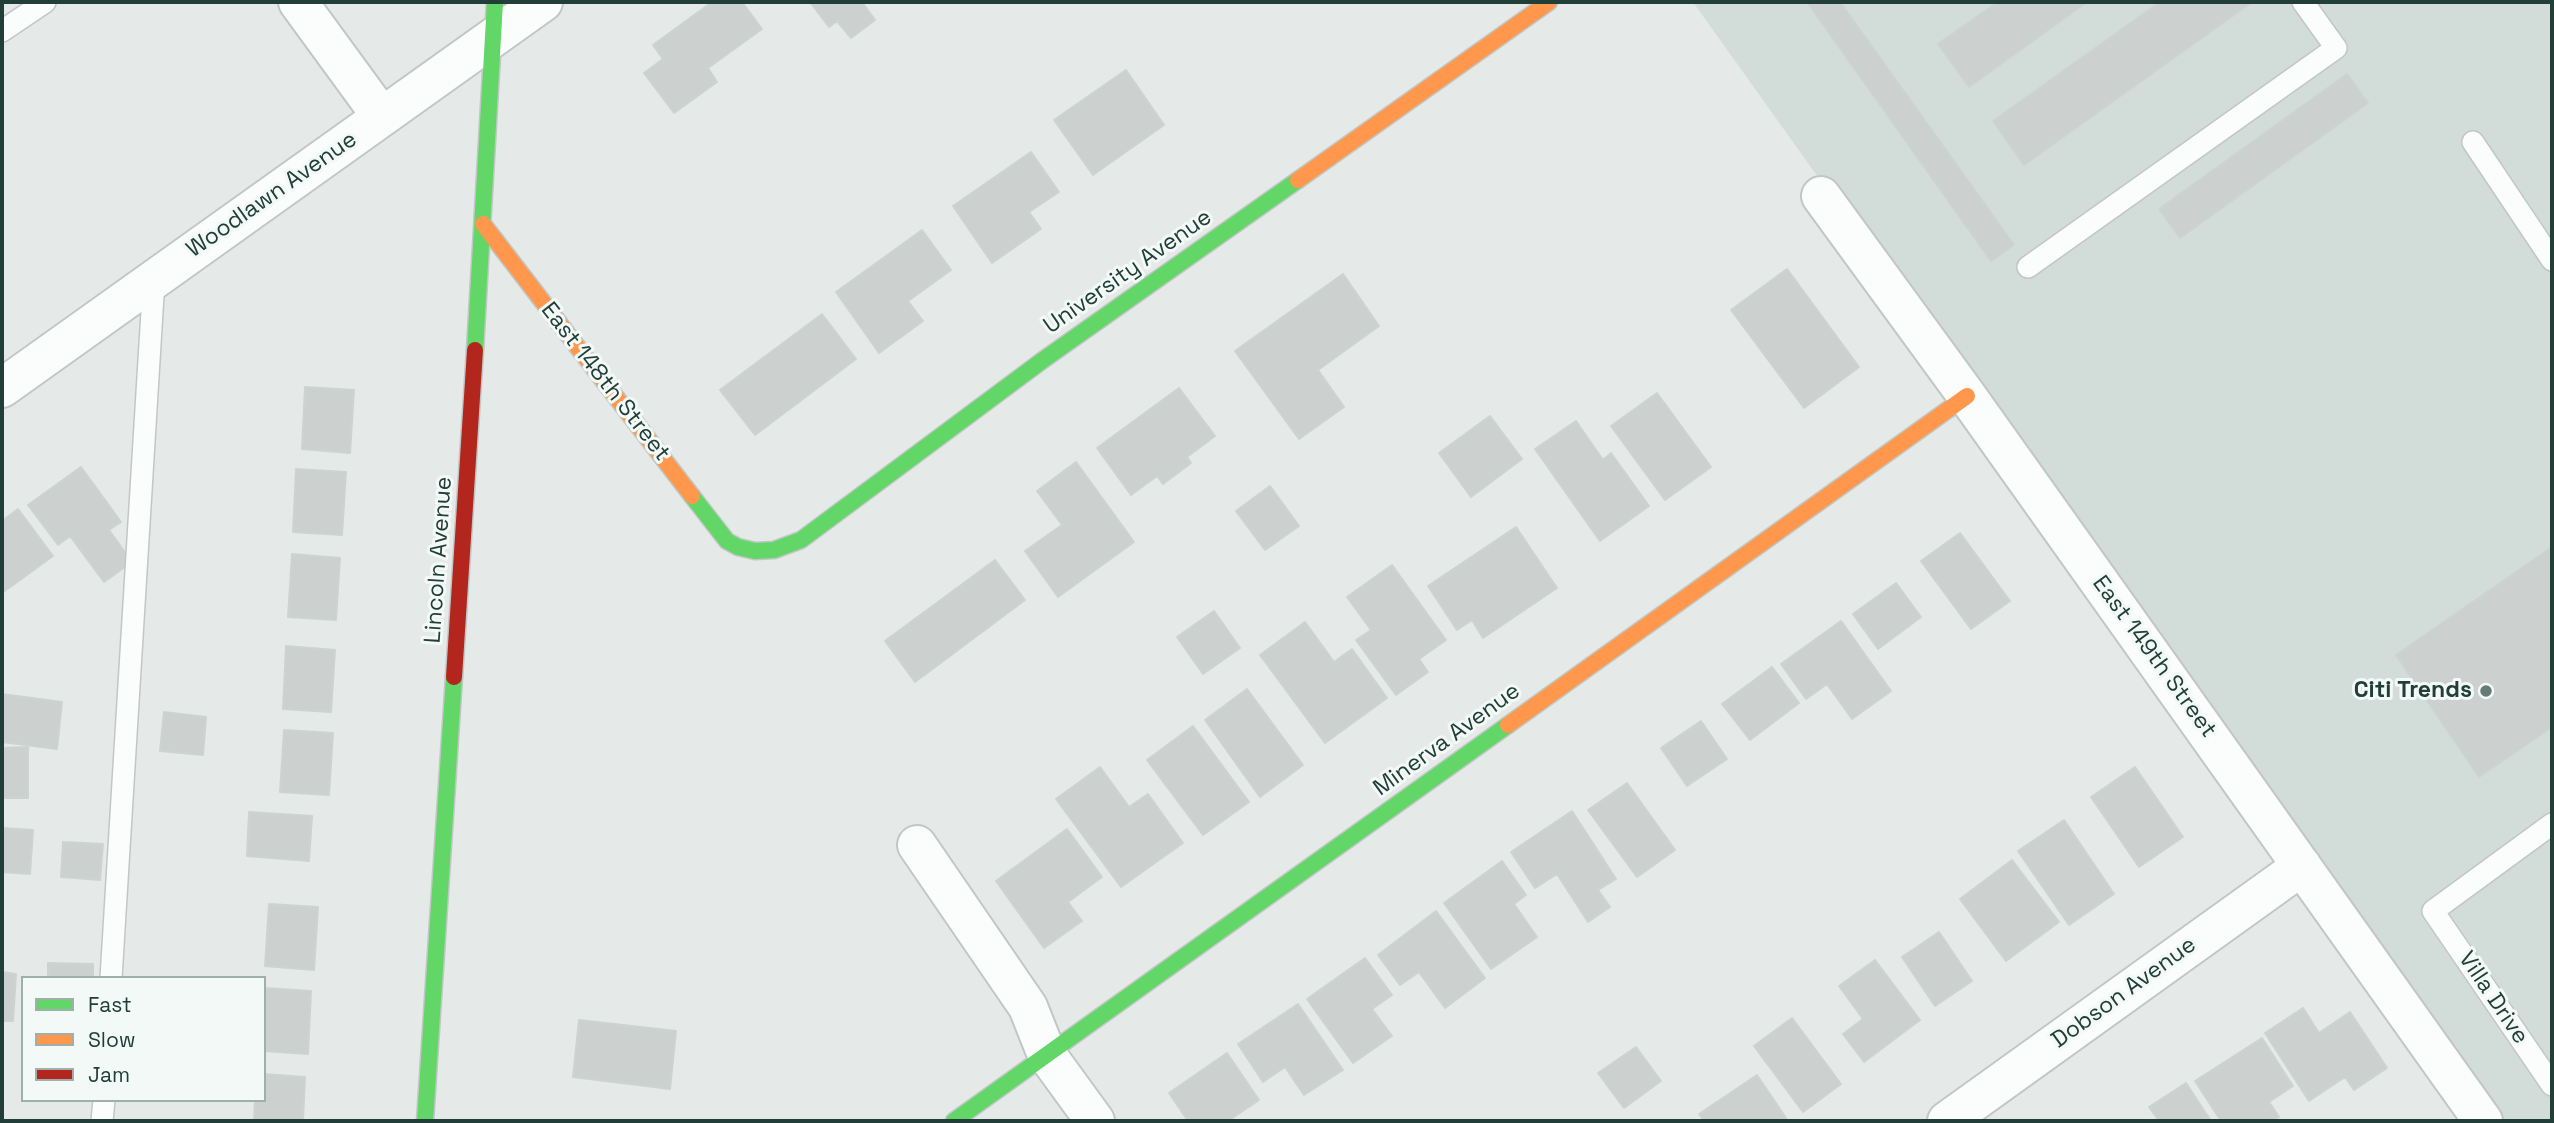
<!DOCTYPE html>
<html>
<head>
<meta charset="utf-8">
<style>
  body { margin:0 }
  #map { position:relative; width:2554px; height:1123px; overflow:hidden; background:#e5eae8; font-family:"Space Grotesk",sans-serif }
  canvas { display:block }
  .frame { position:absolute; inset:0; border:4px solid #213f38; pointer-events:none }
  .legend { position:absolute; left:21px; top:976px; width:245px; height:126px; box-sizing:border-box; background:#f3f9f6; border:2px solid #9fafaa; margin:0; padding:9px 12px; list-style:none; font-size:21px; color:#213f38 }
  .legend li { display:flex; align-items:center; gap:14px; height:35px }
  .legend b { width:35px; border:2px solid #9fafaa }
</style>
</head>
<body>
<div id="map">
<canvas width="2554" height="1123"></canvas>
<div class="frame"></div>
<ul class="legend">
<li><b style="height:9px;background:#63d668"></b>Fast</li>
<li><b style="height:9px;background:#ff974d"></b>Slow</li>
<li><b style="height:9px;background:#b3261e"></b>Jam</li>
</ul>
</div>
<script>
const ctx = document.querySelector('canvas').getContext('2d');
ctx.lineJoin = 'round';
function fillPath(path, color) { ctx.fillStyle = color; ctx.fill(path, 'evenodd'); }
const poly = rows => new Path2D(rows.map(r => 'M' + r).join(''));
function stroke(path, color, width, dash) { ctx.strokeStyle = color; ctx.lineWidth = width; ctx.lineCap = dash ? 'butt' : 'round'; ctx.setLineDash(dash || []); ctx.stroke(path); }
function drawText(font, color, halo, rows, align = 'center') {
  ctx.font = font + ' "Space Grotesk",sans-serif'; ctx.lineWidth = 6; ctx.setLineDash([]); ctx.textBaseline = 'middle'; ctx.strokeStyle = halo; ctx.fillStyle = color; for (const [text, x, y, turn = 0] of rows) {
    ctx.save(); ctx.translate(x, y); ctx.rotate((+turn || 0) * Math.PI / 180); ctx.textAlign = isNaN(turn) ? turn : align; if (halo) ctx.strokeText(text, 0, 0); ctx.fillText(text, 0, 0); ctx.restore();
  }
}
const built = poly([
  [1693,2,2552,2,2552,1121,2492,1121]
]);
const building = poly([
  [712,2,742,2,762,29,708,68,717,82,674,113,644,73,663,59,653,45,712,2],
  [810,2,862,2,875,20,851,38,837,21,829,27,810,2],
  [1807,2,1840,2,2014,245,1991,261,1807,2],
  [1998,2,2087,2,1969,87,1938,44,1998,2],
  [2160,2,2252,2,2024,165,1993,121,2160,2],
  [1126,70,1164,125,1093,175,1054,120,1126,70],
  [2347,74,2368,103,2180,238,2159,209,2347,74],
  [1031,152,1059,192,1029,212,1041,229,992,263,953,206,1031,152],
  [922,230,951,270,908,301,923,321,879,353,836,292,922,230],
  [1787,269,1859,367,1804,408,1731,310,1787,269],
  [1343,274,1379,326,1318,370,1344,407,1299,439,1235,351,1343,274],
  [822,314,856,359,755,435,720,390,822,314],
  [305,387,354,390,350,453,302,449,305,387],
  [1179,388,1215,436,1187,457,1191,463,1163,484,1157,476,1131,495,1097,448,1179,388],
  [1657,393,1711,467,1665,500,1611,426,1657,393],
  [1490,416,1522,459,1471,497,1439,453,1490,416],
  [1576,421,1603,460,1611,453,1649,506,1600,541,1535,449,1576,421],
  [1076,462,1134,542,1058,597,1025,551,1062,525,1037,491,1076,462],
  [81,467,121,522,109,530,132,562,104,582,70,536,58,545,28,505,81,467],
  [296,469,346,472,342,535,293,532,296,469],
  [1270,486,1299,526,1265,550,1236,511,1270,486],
  [18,509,53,556,2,593,2,521,18,509],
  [1516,527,1557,588,1483,638,1472,620,1457,630,1428,586,1516,527],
  [1960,533,2010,601,1971,629,1921,561,1960,533],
  [2552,547,2552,727,2479,777,2396,655,2552,547],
  [292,554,340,558,336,620,288,617,292,554],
  [995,560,1025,600,915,682,885,641,995,560],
  [1392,565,1446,640,1419,659,1428,672,1396,695,1356,640,1371,630,1347,597,1392,565],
  [1896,583,1921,617,1878,649,1853,614,1896,583],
  [1214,611,1240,648,1203,674,1177,637,1214,611],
  [1841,621,1891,691,1852,719,1827,684,1806,699,1781,664,1841,621],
  [1305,622,1334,662,1352,649,1387,698,1325,743,1260,655,1305,622],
  [286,646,335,650,331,712,283,709,286,646],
  [1772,667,1799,703,1750,740,1722,704,1772,667],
  [1247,689,1303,765,1260,797,1205,720,1247,689],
  [2,694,62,702,57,749,2,742,2,694],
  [164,712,206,717,203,755,160,751,164,712],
  [1701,721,1727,759,1687,786,1661,748,1701,721],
  [1193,726,1249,802,1203,835,1147,760,1193,726],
  [284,730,333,733,329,795,280,792,284,730],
  [28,747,28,798,2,798,2,748,28,747],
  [1100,767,1129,807,1148,794,1183,843,1121,887,1056,799,1100,767],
  [2135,767,2183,837,2139,867,2091,797,2135,767],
  [1627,783,1675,850,1637,877,1588,810,1627,783],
  [1572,811,1616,879,1598,890,1610,907,1588,922,1557,874,1535,888,1511,852,1572,811],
  [249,812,312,816,309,861,247,856,249,812],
  [2064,820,2114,894,2069,925,2018,851,2064,820],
  [2,828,33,830,30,874,2,872,2,828],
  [1067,829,1102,877,1068,902,1082,921,1044,948,996,881,1067,829],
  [63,842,103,844,100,880,61,877,63,842],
  [2012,860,2059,922,2006,961,1960,899,2012,860],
  [1502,861,1526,895,1514,904,1537,937,1491,969,1444,903,1502,861],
  [269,904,318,907,314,970,265,966,269,904],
  [1436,911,1485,978,1445,1008,1419,972,1400,985,1378,955,1436,911],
  [1939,932,1972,981,1935,1006,1902,957,1939,932],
  [1365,958,1392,995,1372,1009,1392,1036,1353,1063,1307,999,1365,958],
  [1875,960,1920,1020,1864,1062,1843,1034,1863,1019,1839,986,1875,960],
  [48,963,93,964,93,978,48,978,48,963],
  [2,972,16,974,13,1021,2,1021,2,972],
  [264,988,311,991,308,1054,264,1051,264,988],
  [1298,1004,1343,1070,1304,1095,1285,1067,1263,1082,1238,1044,1298,1004],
  [2303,1008,2319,1033,2350,1012,2387,1068,2354,1090,2345,1077,2309,1101,2265,1033,2303,1008],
  [1792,1018,1841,1084,1803,1112,1754,1046,1792,1018],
  [579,1020,676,1031,670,1089,573,1077,579,1020],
  [2262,1038,2293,1086,2269,1102,2279,1117,2272,1121,2221,1121,2195,1081,2262,1038],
  [1636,1047,1661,1081,1624,1108,1598,1073,1636,1047],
  [1227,1053,1259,1100,1228,1121,1188,1121,1169,1093,1227,1053],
  [264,1074,305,1077,303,1121,254,1121,255,1100,264,1100,264,1074],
  [1757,1075,1788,1121,1704,1121,1699,1114,1757,1075],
  [2186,1083,2211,1121,2159,1121,2149,1107,2186,1083]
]);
const lane = poly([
  [2,31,45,2],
  [2473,142,2552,260],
  [2028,267,2336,48,2303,2],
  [2552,824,2433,911,2552,1085],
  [111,978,154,279],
  [102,1121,104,1100]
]);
const street = poly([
  [298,2,382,117],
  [1821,196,1967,396,2483,1121],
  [2,388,543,2],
  [917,845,1028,1007,1047,1055,1095,1121],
  [1947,1121,2302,866]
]);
const fast = poly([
  [475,350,495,2],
  [692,496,727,541,738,547,755,551,774,550,801,540,1043,360,1298,180],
  [425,1121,454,677],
  [954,1121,1508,725]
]);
const slow = poly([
  [1298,180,1549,2],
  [483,224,692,496],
  [1508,725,1967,396]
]);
const jam = poly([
  [454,677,475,350]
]);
const markers = [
  [2486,691,7,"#667b76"]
];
const streetNames = [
  ["Woodlawn Avenue",272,195,-35],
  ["University Avenue",1128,272,-35],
  ["East 148th Street",605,382,52],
  ["Lincoln Avenue",439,560,-86],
  ["East 149th Street",2154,657,54],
  ["Minerva Avenue",1447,740,-36],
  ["Dobson Avenue",2124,993,-36],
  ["Villa Drive",2493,998,56]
];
const poiNames = [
  ["Citi Trends",2472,691]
];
fillPath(built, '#d2dcd8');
fillPath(building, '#ccd1cf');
stroke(building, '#cdd3d1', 2);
stroke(lane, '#c2c7c5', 24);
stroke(street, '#c2c7c5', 42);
stroke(fast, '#c0c8c5', 19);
stroke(slow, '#c0c8c5', 19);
stroke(jam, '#c0c8c5', 19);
stroke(lane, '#fbfcfc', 21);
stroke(street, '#fbfcfc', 38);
stroke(fast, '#63d668', 16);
stroke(slow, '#ff974d', 16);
stroke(jam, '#b3261e', 16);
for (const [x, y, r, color] of markers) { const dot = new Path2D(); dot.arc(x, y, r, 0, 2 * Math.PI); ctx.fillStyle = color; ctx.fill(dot); stroke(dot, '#f3f9f6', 2.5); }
drawText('23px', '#213f38', '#f3f9f6', streetNames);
drawText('bold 23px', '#213f38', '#f3f9f6', poiNames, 'right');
</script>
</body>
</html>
